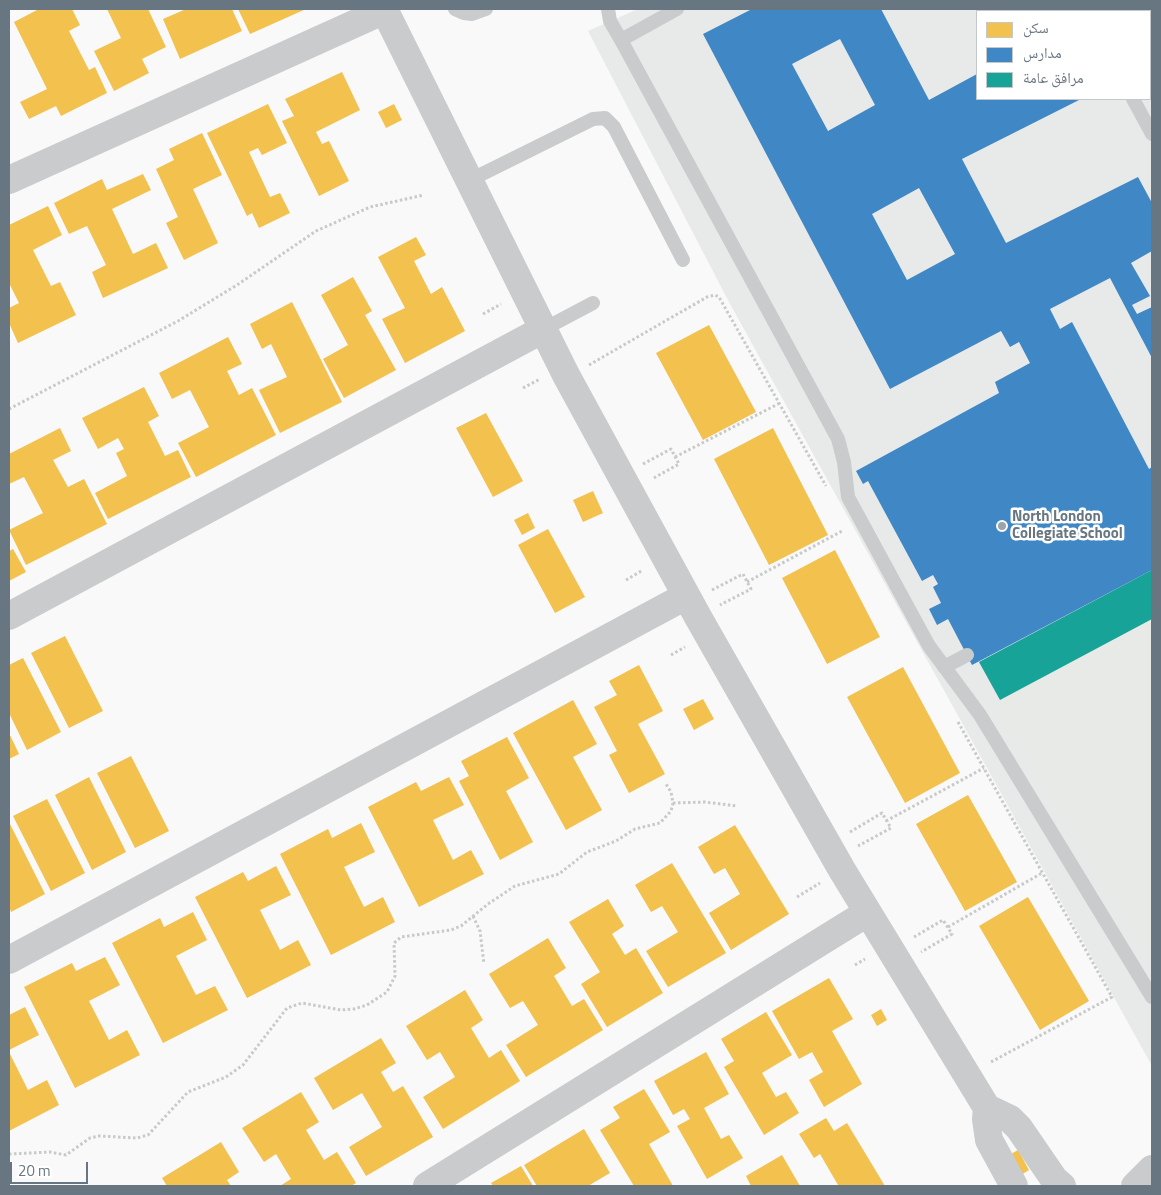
<!DOCTYPE html>
<html>
<head>
<meta charset="utf-8">
<style>
  body { margin:0 }
  #map { position:relative; width:1161px; height:1195px; overflow:hidden; background:#f9f9f9; font-family:"Titillium Web","Noto Naskh Arabic",sans-serif }
  canvas { display:block }
  .frame { position:absolute; inset:0; border:10px solid #677680; pointer-events:none }
  .legend { position:absolute; left:976px; top:10px; width:175px; height:90px; box-sizing:border-box; background:#fff; border:1px solid #c2c8cc; margin:0; padding:6px 9px; list-style:none; font-size:15px; color:#677680 }
  .legend li { display:flex; align-items:center; gap:10px; height:25px }
  .legend b { width:25px; border:1px solid #c2c8cc }
  .scale { position:absolute; left:10px; top:1162px; width:78px; height:22px; box-sizing:border-box; border:2px solid #677680; border-top:0; padding-left:6px; font-size:15px; line-height:18px; white-space:nowrap; color:#677680; -webkit-text-stroke:4px #fff; paint-order:stroke }
</style>
</head>
<body>
<div id="map">
<canvas width="1161" height="1195"></canvas>
<div class="frame"></div>
<ul class="legend">
<li><b style="height:14px;background:#f2c14e"></b>سكن</li>
<li><b style="height:14px;background:#3f88c5"></b>مدارس</li>
<li><b style="height:14px;background:#17a398"></b>مرافق عامة</li>
</ul>
<div class="scale">20 m</div>
</div>
<script>
const ctx = document.querySelector('canvas').getContext('2d');
ctx.lineJoin = 'round';
function fillPath(path, color) { ctx.fillStyle = color; ctx.fill(path, 'evenodd'); }
const poly = rows => new Path2D(rows.map(r => 'M' + r).join(''));
function stroke(path, color, width, dash) { ctx.strokeStyle = color; ctx.lineWidth = width; ctx.lineCap = dash ? 'butt' : 'round'; ctx.setLineDash(dash || []); ctx.stroke(path); }
function drawText(font, color, halo, rows, align = 'center') {
  ctx.font = font + ' "Titillium Web",sans-serif'; ctx.lineWidth = 5; ctx.setLineDash([]); ctx.textBaseline = 'middle'; ctx.strokeStyle = halo; ctx.fillStyle = color; for (const [text, x, y, turn = 0] of rows) {
    ctx.save(); ctx.translate(x, y); ctx.rotate((+turn || 0) * Math.PI / 180); ctx.textAlign = isNaN(turn) ? turn : align; if (halo) ctx.strokeText(text, 0, 0); ctx.fillText(text, 0, 0); ctx.restore();
  }
}
const built = poly([
  [638,9,1130,9,1131,11,977,11,977,99,1150,99,1150,47,1152,52,1152,1066,730,304,588,31]
]);
const green = poly([
  [1152,619,1152,961,995,703]
]);
const homes = poly([
  [39,9,72,9,80,25,69,31,89,70,95,67,107,93,61,116,56,106,29,119,20,102,47,89,14,22],
  [107,9,148,9,166,47,142,59,149,73,114,91,94,51,121,38],
  [186,9,232,9,242,31,180,59,163,19],
  [238,9,306,9,250,34],
  [342,72,360,110,316,132,322,144,329,141,349,181,319,196,282,121,294,116,285,99],
  [268,104,287,143,262,155,258,148,249,152,270,197,280,193,290,213,259,228,252,213,247,216,207,133],
  [394,104,402,120,386,128,378,112],
  [202,133,222,175,193,189,218,243,184,260,166,223,178,217,156,169,174,160,169,149],
  [143,174,151,190,112,209,133,254,156,243,168,268,103,298,92,272,106,265,87,226,69,234,54,203,102,179,107,190],
  [48,206,62,235,33,250,51,286,60,282,76,315,18,343,9,323,9,308,19,303,9,283,9,225],
  [416,237,426,255,414,261,431,294,442,287,465,331,405,363,382,319,405,308,378,257],
  [353,277,372,311,365,315,396,370,344,398,323,359,348,345,321,295],
  [292,302,342,402,280,433,259,390,287,377,271,344,262,349,250,324],
  [709,325,756,412,703,440,656,353],
  [228,337,242,364,227,371,239,395,252,388,276,435,196,477,178,443,209,427,190,390,172,399,159,373],
  [144,387,159,416,148,422,165,456,178,450,191,477,108,519,95,493,127,476,116,453,124,449,118,438,98,449,82,418],
  [486,413,523,481,493,497,456,428],
  [60,428,71,451,53,460,68,487,84,479,107,524,26,565,9,530,43,513,24,477,9,484,9,454],
  [773,428,828,535,769,565,714,459],
  [593,491,603,513,583,522,573,500],
  [528,513,535,528,522,535,514,520],
  [548,529,585,597,555,613,518,545],
  [13,549,26,572,9,581,9,551],
  [835,550,880,637,827,664,782,578],
  [65,636,103,711,69,728,31,653],
  [23,658,61,732,27,750,9,713,9,665],
  [639,665,663,711,638,724,665,774,629,793,609,755,617,751,594,707,617,695,609,681],
  [903,667,960,773,905,803,847,697],
  [703,699,714,719,694,730,683,709],
  [573,700,597,744,573,757,602,810,566,830,513,733],
  [9,733,19,754,9,759],
  [507,737,529,778,506,791,533,842,500,860,459,781,469,776,461,761],
  [131,756,169,831,135,848,97,773],
  [89,777,126,852,92,870,55,795],
  [449,777,464,805,433,820,453,860,471,850,484,874,419,907,368,807,416,782,421,791],
  [968,795,1017,882,965,911,916,824],
  [47,799,85,873,51,891,13,816],
  [9,822,45,894,11,912,9,906],
  [361,823,375,852,344,867,364,907,383,897,395,922,331,955,280,854,328,829,332,838],
  [735,825,789,914,731,950,709,913,740,894,725,868,714,874,698,847],
  [672,863,726,953,668,987,646,951,678,932,662,906,651,912,635,885],
  [276,866,291,895,260,910,280,950,298,940,311,965,247,998,195,897,243,872,248,881],
  [1028,897,1089,1001,1040,1030,979,926],
  [608,899,624,926,612,934,625,955,636,948,663,993,607,1027,581,984,600,972,569,922],
  [193,912,207,940,176,956,196,995,215,986,228,1010,163,1043,112,943,160,918,164,927],
  [548,938,566,968,554,976,572,1006,584,999,603,1030,526,1077,506,1045,538,1025,523,1001,510,1008,489,974],
  [105,957,120,985,89,1001,109,1040,127,1030,140,1055,75,1088,24,987,72,963,76,971],
  [829,978,853,1019,832,1031,862,1084,824,1107,809,1080,823,1072,812,1052,799,1059,772,1011],
  [465,990,483,1020,471,1028,489,1058,501,1050,520,1081,443,1129,423,1097,455,1077,440,1052,427,1060,406,1026],
  [25,1007,39,1035,9,1050,9,1015],
  [881,1009,887,1020,877,1026,871,1015],
  [766,1012,792,1055,762,1073,776,1097,786,1092,799,1113,764,1135,724,1067,734,1061,721,1039],
  [381,1038,396,1063,381,1072,393,1092,403,1086,433,1137,366,1176,349,1147,382,1127,362,1093,333,1110,314,1078],
  [9,1052,28,1090,47,1080,59,1105,9,1131],
  [706,1052,729,1094,704,1108,721,1139,729,1135,743,1158,707,1179,677,1126,690,1119,684,1109,673,1115,654,1081],
  [644,1089,670,1132,649,1144,673,1186,634,1186,600,1130,620,1118,613,1107],
  [301,1092,319,1122,306,1130,324,1160,337,1152,356,1183,351,1186,280,1186,291,1179,276,1154,264,1162,242,1128],
  [826,1118,834,1131,847,1123,885,1186,836,1186,838,1185,820,1154,814,1158,799,1134],
  [584,1129,610,1173,588,1186,537,1186,524,1165],
  [221,1142,239,1172,227,1180,231,1186,167,1186,162,1178],
  [1018,1150,1029,1170,1016,1178,1004,1158],
  [782,1155,800,1186,751,1186,746,1176],
  [521,1166,533,1186,493,1186,491,1183]
]);
const schools = poly([
  [752,9,881,9,929,100,977,74,977,99,1081,99,962,159,1006,243,1138,177,1152,203,1152,251,1131,263,1150,296,1132,305,1137,314,1152,307,1152,358,1110,278,1050,309,1060,329,1072,322,1149,469,1152,467,1152,570,972,665,948,619,937,625,929,609,941,603,933,587,938,584,933,575,922,581,868,481,863,484,856,471,999,393,995,382,1030,363,1019,342,1010,347,1001,331,890,389,703,34],
  [840,39,875,105,828,131,792,64],
  [919,188,955,254,907,280,872,214]
]);
const public = poly([
  [1152,570,1152,619,1000,700,979,662]
]);
const path = poly([
  [483,314,501,304],
  [589,365,707,297,715,295,719,297,826,486],
  [523,388,540,379],
  [9,409,178,321,237,285,316,231,370,207,424,195],
  [675,457,780,403],
  [643,464,671,449,679,464,652,479],
  [626,580,643,570],
  [747,582,844,530],
  [712,590,743,574,751,589,720,605],
  [671,655,685,647],
  [958,722,1112,997,989,1063],
  [673,803,705,802,737,806],
  [886,821,984,768],
  [850,832,882,813,891,828,858,846],
  [797,897,820,883],
  [473,916,480,931,484,964],
  [948,927,1042,873],
  [914,937,943,920,952,934,921,952],
  [855,965,865,959],
  [9,1154,50,1152,66,1155,90,1138,99,1136,137,1138,148,1135,188,1092,226,1077,243,1065,287,1008,302,1003,341,1010,354,1009,367,1005,387,992,395,976,394,943,401,937,451,930,461,926,488,904,515,886,559,874,587,852,616,841,635,829,660,823,671,811,673,803,671,792,666,784]
]);
const service = poly([
  [455,9,464,13,472,14,486,9],
  [608,9,610,21,621,40,838,439,844,462,848,497,929,646,980,715,1152,997],
  [1083,9,1084,11],
  [621,40,677,9],
  [1133,99,1152,134],
  [468,181,593,119,605,118,614,127,683,260],
  [542,330,593,303],
  [944,667,967,655]
]);
const minor = poly([
  [384,9,566,375,698,617,842,870,987,1108,1010,1119,1019,1128,1054,1179,1062,1186],
  [9,180,385,10],
  [9,616,542,330],
  [9,960,686,596],
  [987,1108,986,1119,989,1140,1014,1186],
  [427,1186,867,913]
]);
const tertiary = poly([
  [1135,1186,1152,1169]
]);
const markers = [
  [1002,526,5,"#9aa4aa"]
];
const poiNames = [
  ["North London",1012,517],
  ["Collegiate School",1012,534]
];
fillPath(built, '#e8e9e9');
fillPath(green, '#e8eae7');
fillPath(homes, '#f2c14e');
fillPath(schools, '#3f88c5');
fillPath(public, '#17a398');
stroke(path, '#c8c9ca', 3, [2.5, 2.5]);
stroke(service, '#cacbcc', 14);
stroke(minor, '#cacbcc', 28);
stroke(tertiary, '#cacbcc', 28);
for (const [x, y, r, color] of markers) { const dot = new Path2D(); dot.arc(x, y, r, 0, 2 * Math.PI); ctx.fillStyle = color; ctx.fill(dot); stroke(dot, '#fff', 2); }
drawText('bold 15px', '#677680', '#fff', poiNames, 'left');
</script>
</body>
</html>
